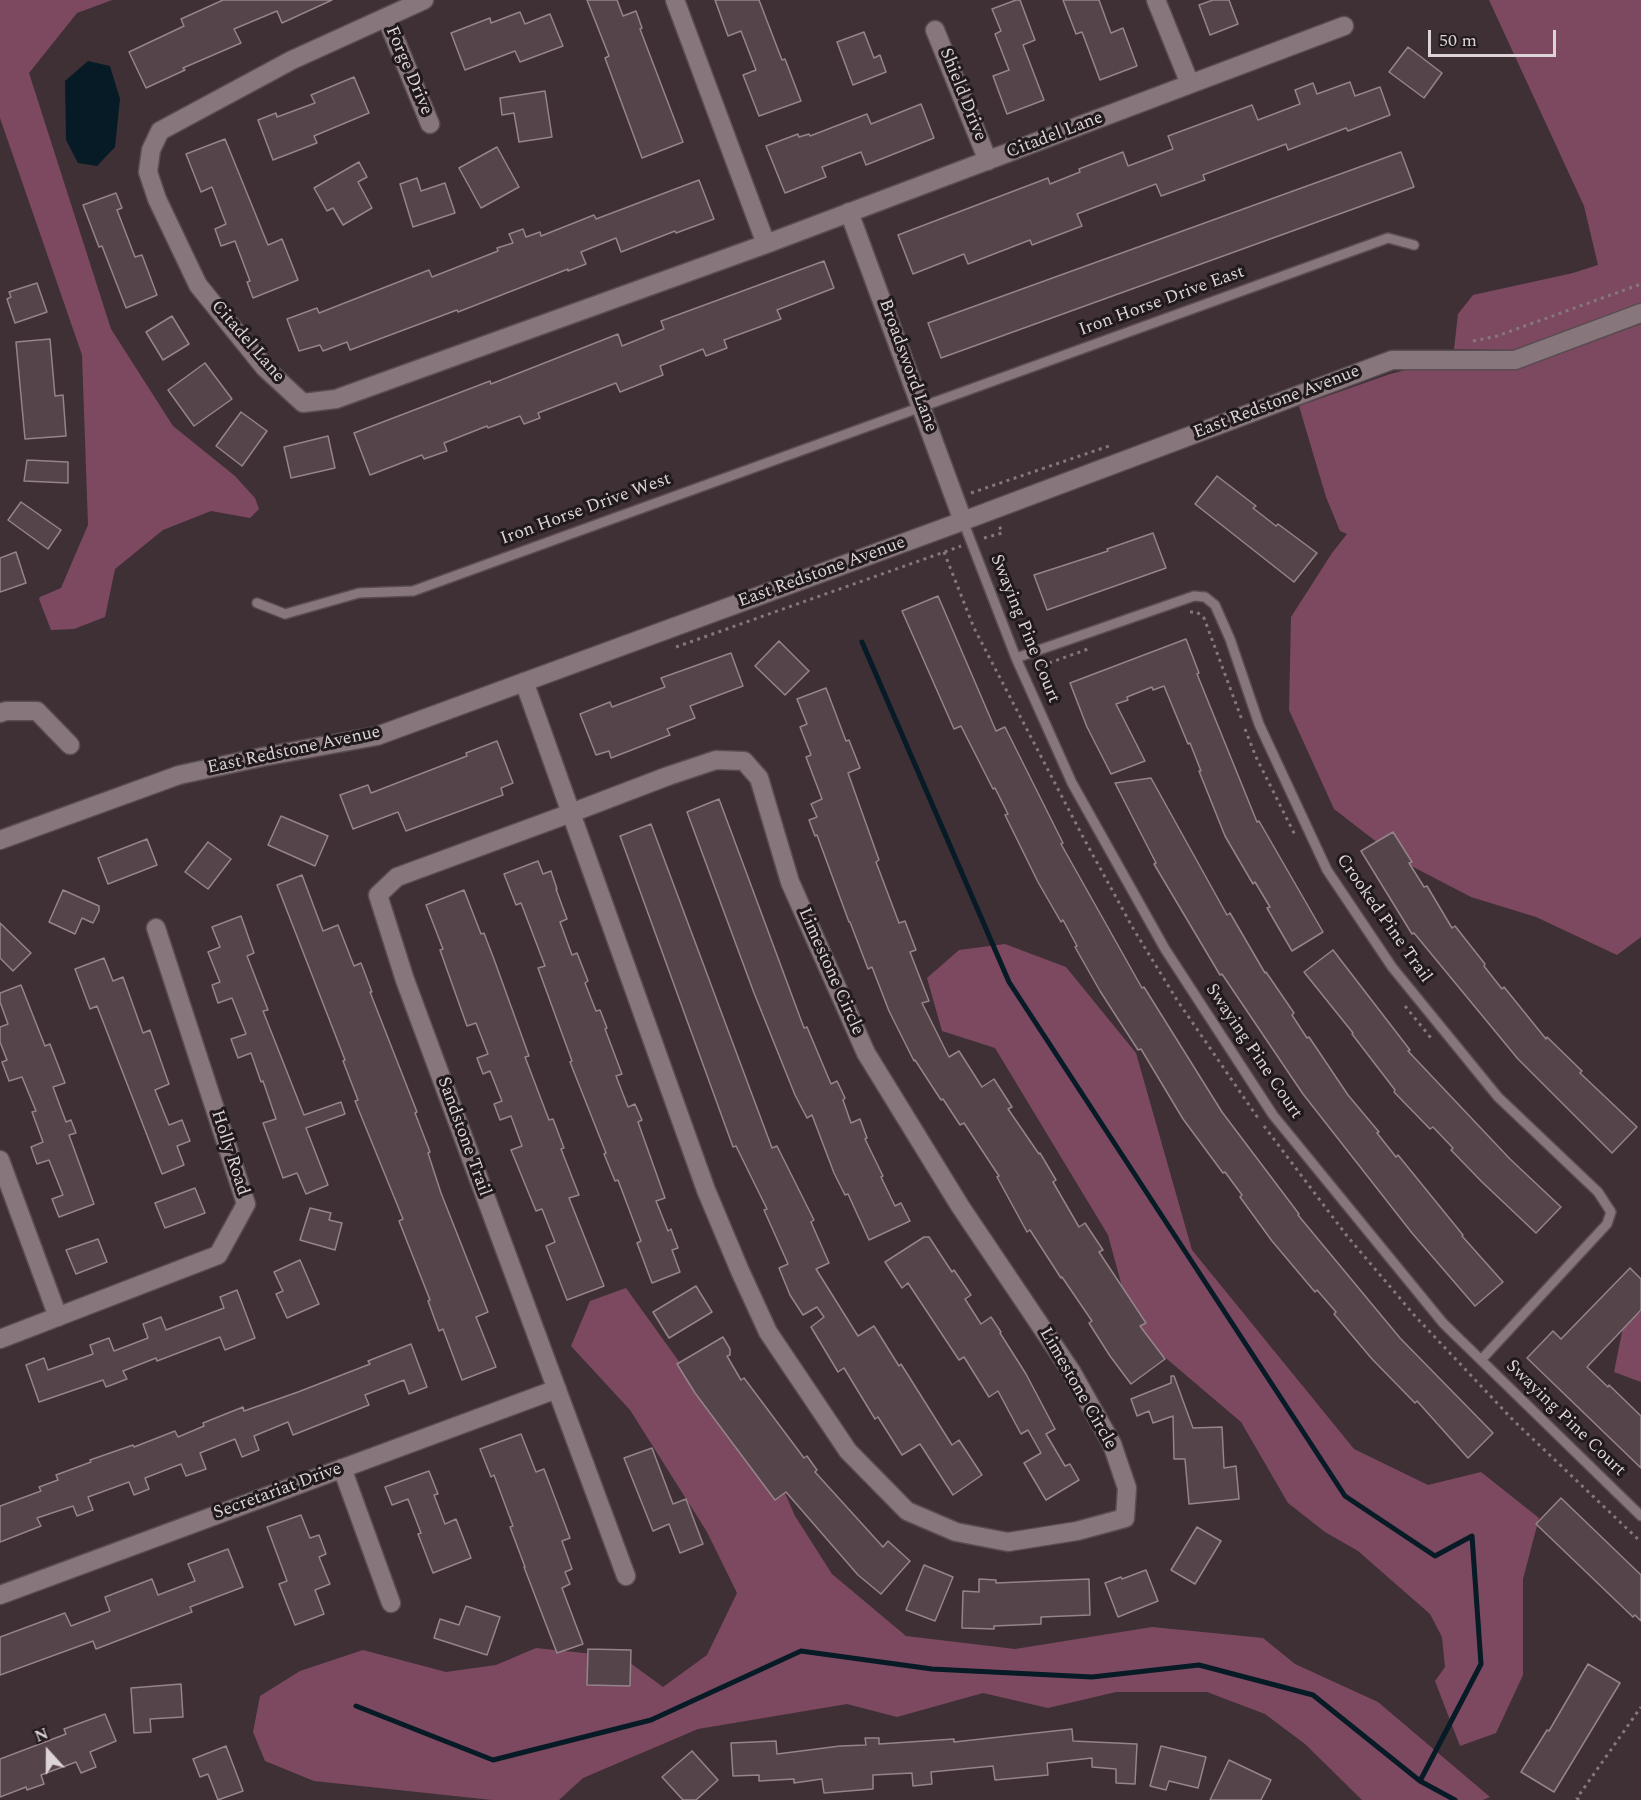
<!DOCTYPE html>
<html>
<head>
<meta charset="utf-8">
<style>
  body { margin:0 }
  #map { position:relative; width:1641px; height:1800px; overflow:hidden; background:#3f3036; font-family:Spectral,serif }
  canvas { display:block }
  .north { position:absolute; left:18px; top:1722px; width:60px; height:60px; -webkit-text-stroke:4px #211a1d; paint-order:stroke; rotate:339deg; font-size:16px; font-weight:700; line-height:24px; text-align:center; color:#ddd4d7 }
  .north::after { content:''; display:block; margin:auto; width:21px; height:27px; background:#ddd4d7; clip-path:polygon(50% 0,100% 100%,50% 72%,0 100%) }
  .scale { position:absolute; left:1428px; top:30px; width:128px; height:27px; box-sizing:border-box; border:3px solid #ddd4d7; border-top:0; padding-left:8px; font-size:18px; line-height:21px; white-space:nowrap; color:#ddd4d7; -webkit-text-stroke:4px #211a1d; paint-order:stroke }
</style>
</head>
<body>
<div id="map">
<canvas width="1641" height="1800"></canvas>
<div class="north">N</div>
<div class="scale">50 m</div>
</div>
<script>
const ctx = document.querySelector('canvas').getContext('2d');
ctx.lineJoin = 'round';
function fillPath(path, color) { ctx.fillStyle = color; ctx.fill(path, 'evenodd'); }
const poly = rows => new Path2D(rows.map(r => 'M' + r).join(''));
function stroke(path, color, width, dash) { ctx.strokeStyle = color; ctx.lineWidth = width; ctx.lineCap = dash ? 'butt' : 'round'; ctx.setLineDash(dash || []); ctx.stroke(path); }
function drawText(font, color, halo, rows, align = 'center') {
  ctx.font = font + ' Spectral,serif'; ctx.lineWidth = 6; ctx.setLineDash([]); ctx.textBaseline = 'middle'; ctx.strokeStyle = halo; ctx.fillStyle = color; for (const [text, x, y, turn = 0] of rows) {
    ctx.save(); ctx.translate(x, y); ctx.rotate((+turn || 0) * Math.PI / 180); ctx.textAlign = isNaN(turn) ? turn : align; if (halo) ctx.strokeText(text, 0, 0); ctx.fillText(text, 0, 0); ctx.restore();
  }
}
const green = poly([
  [0,0,112,0,77,13,29,73,111,329,173,426,235,476,255,498,259,509,250,518,211,511,163,530,115,569,105,617,74,629,51,630,39,599,40,597,61,588,88,525,82,355,0,118],
  [1489,0,1641,0,1641,303,1513,350,1454,349,1458,314,1473,295,1573,273,1598,265,1584,206],
  [1641,324,1641,937,1617,955,1536,917,1471,897,1400,860,1334,809,1289,710,1291,617,1332,553,1347,534,1340,531,1326,497,1299,406,1390,374,1410,369,1519,369],
  [1005,944,1066,967,1136,1053,1192,1250,1354,1449,1428,1485,1481,1472,1539,1518,1523,1579,1523,1675,1496,1733,1460,1746,1435,1681,1445,1667,1442,1637,1430,1614,1358,1551,1325,1532,1288,1503,1241,1422,1134,1331,1108,1235,995,1048,942,1031,927,978,959,950],
  [626,1288,711,1406,777,1475,795,1516,832,1574,906,1636,1015,1649,1152,1627,1263,1638,1295,1664,1378,1702,1490,1797,1483,1800,1362,1800,1305,1744,1265,1714,1207,1692,1116,1692,1048,1708,983,1693,897,1717,847,1704,698,1729,583,1778,559,1800,492,1800,314,1781,265,1761,253,1732,260,1696,300,1671,363,1650,446,1672,496,1665,536,1648,622,1657,663,1687,707,1655,737,1593,707,1532,630,1410,571,1346,590,1301],
  [1641,1312,1641,1382,1614,1372,1624,1322]
]);
const water = poly([
  [88,61,110,66,120,99,115,147,97,166,78,163,66,140,65,81]
]);
const stream = poly([
  [862,642,1009,982,1345,1496,1435,1556,1472,1536,1481,1664,1420,1781,1455,1800],
  [356,1706,493,1760,651,1720,801,1651,932,1669,1092,1677,1199,1665,1313,1695,1420,1781]
]);
const building = poly([
  [223,0,332,0,282,23,277,11,234,29,241,43,183,68,185,70,146,88,129,52,184,26,181,19,223,0],
  [587,0,617,0,623,16,636,11,642,28,640,29,683,142,642,158,605,58,609,56,587,0],
  [715,0,759,0,782,60,785,59,801,101,759,116,743,75,756,70,741,31,728,36,715,0],
  [1016,0,1020,0,1035,40,1023,45,1044,100,1007,114,993,76,1009,70,995,34,1001,31,992,9,1016,0],
  [1063,0,1099,0,1111,33,1123,28,1137,66,1100,80,1082,32,1076,34,1063,0],
  [1213,0,1229,0,1238,24,1210,35,1199,5,1213,0],
  [520,12,525,24,550,14,563,46,520,62,515,51,465,70,451,33,490,18,491,23,520,12],
  [864,32,874,58,880,55,886,72,853,85,837,42,864,32],
  [1408,47,1442,73,1424,98,1389,72,1408,47],
  [354,77,369,113,314,136,317,143,273,160,258,120,276,113,277,117,315,103,311,95,354,77],
  [1350,82,1355,96,1380,87,1390,115,1348,131,1346,128,1288,150,1286,144,1203,175,1205,180,1161,196,1156,184,1077,214,1082,226,1032,245,1030,240,968,264,964,254,913,274,898,235,1048,178,1050,184,1080,172,1079,169,1123,152,1128,166,1173,149,1168,136,1252,105,1258,120,1300,104,1295,90,1313,83,1317,94,1350,82],
  [545,91,552,137,519,142,514,113,502,115,500,98,545,91],
  [921,104,934,138,866,165,861,152,822,167,826,177,785,193,766,146,798,134,799,137,809,134,810,136,867,114,871,124,921,104],
  [225,139,268,245,282,239,298,280,253,298,247,282,250,281,235,241,221,246,215,229,226,224,212,187,201,192,186,154,225,139],
  [497,147,519,187,481,208,459,168,497,147],
  [1401,152,1414,187,941,358,928,323,1401,152],
  [359,162,367,177,358,182,372,208,343,225,333,208,327,211,314,188,359,162],
  [417,178,421,191,445,183,455,213,413,227,400,184,417,178],
  [699,180,714,219,676,233,675,231,621,252,616,238,581,252,586,264,568,271,568,269,458,312,457,310,350,350,347,342,323,351,320,345,299,351,287,319,317,308,319,313,429,270,432,277,498,251,497,248,513,243,509,234,523,229,526,237,540,232,541,236,594,215,596,219,699,180],
  [116,193,122,208,117,210,135,257,142,255,157,295,126,308,102,246,99,247,83,205,116,193],
  [824,261,834,288,777,310,781,319,724,340,727,348,706,356,703,349,660,366,663,375,620,392,616,383,538,413,540,418,524,424,520,416,488,428,487,426,444,443,447,451,424,459,422,455,370,475,354,433,490,381,491,384,618,334,622,346,664,329,661,321,824,261],
  [37,283,47,312,15,323,7,299,11,297,9,292,37,283],
  [172,316,189,344,163,360,146,332,172,316],
  [50,339,55,396,63,395,66,436,25,439,16,342,50,339],
  [205,363,232,399,194,426,168,390,205,363],
  [241,412,267,431,242,466,216,446,241,412],
  [328,436,335,468,291,478,284,447,328,436],
  [27,460,68,462,68,483,24,481,27,460],
  [1217,476,1256,506,1253,508,1276,526,1278,524,1317,553,1294,582,1195,504,1217,476],
  [21,502,61,530,48,549,8,520,21,502],
  [1153,533,1166,568,1047,610,1034,575,1108,551,1107,549,1153,533],
  [16,552,26,583,0,592,0,558,16,552],
  [938,596,996,731,1005,727,1063,843,1061,844,1142,988,1144,987,1222,1112,1299,1214,1298,1215,1400,1338,1493,1433,1468,1458,1417,1401,1415,1403,1372,1359,1334,1314,1336,1312,1317,1290,1315,1292,1272,1241,1240,1197,1242,1195,1225,1172,1223,1173,1183,1119,1141,1049,1138,1050,1100,991,1075,947,1077,946,1063,920,1061,922,1038,882,1005,815,1008,814,995,788,993,789,961,726,954,729,902,611,938,596],
  [1186,639,1199,673,1197,674,1257,822,1259,821,1323,932,1292,951,1267,908,1270,907,1255,882,1253,884,1225,836,1199,771,1201,771,1190,743,1188,744,1164,686,1153,690,1152,687,1127,697,1128,700,1116,704,1145,761,1111,774,1087,727,1070,683,1186,639],
  [779,641,809,671,785,695,755,666,779,641],
  [731,653,743,686,690,706,695,718,667,729,670,735,611,758,609,751,596,755,580,714,610,702,612,707,665,687,661,678,731,653],
  [826,688,846,741,849,740,860,768,848,773,879,860,876,862,899,923,905,921,916,950,910,952,929,1001,922,1003,949,1057,959,1051,982,1087,994,1079,1012,1107,1008,1109,1039,1154,1040,1153,1056,1180,1053,1182,1079,1227,1085,1223,1103,1250,1099,1252,1146,1323,1140,1326,1165,1359,1131,1384,1110,1356,1089,1323,1092,1321,1062,1277,1061,1278,1030,1230,1027,1232,997,1177,999,1176,964,1123,960,1125,943,1099,941,1100,915,1060,914,1061,889,1011,872,967,868,969,850,922,849,922,817,835,815,836,809,820,817,817,811,804,822,799,806,757,811,755,800,727,807,724,797,699,826,688],
  [497,741,513,783,501,788,503,795,406,831,398,812,353,829,340,795,368,785,371,793,467,756,466,753,497,741],
  [1151,778,1227,915,1230,913,1265,973,1266,972,1294,1013,1292,1015,1307,1038,1309,1037,1348,1095,1379,1132,1377,1133,1396,1157,1398,1155,1463,1235,1462,1236,1503,1282,1475,1306,1412,1233,1303,1094,1222,974,1220,975,1154,864,1156,863,1115,783,1151,778],
  [719,799,804,1028,807,1027,831,1084,837,1081,845,1098,843,1100,851,1123,860,1119,867,1138,865,1139,883,1176,881,1177,895,1206,901,1203,910,1221,869,1240,848,1194,845,1195,834,1173,812,1115,807,1118,795,1095,754,993,687,812,719,799],
  [281,816,328,836,315,866,268,845,281,816],
  [651,824,772,1148,777,1146,814,1220,811,1222,829,1263,816,1269,858,1336,874,1326,899,1366,901,1364,952,1445,959,1440,982,1475,953,1495,920,1444,902,1455,878,1417,875,1419,844,1368,838,1372,811,1327,824,1317,817,1307,803,1315,790,1295,779,1268,788,1264,764,1210,767,1209,736,1146,733,1147,620,836,651,824],
  [1393,832,1412,862,1409,863,1424,887,1427,886,1452,928,1455,926,1485,964,1484,966,1502,989,1504,987,1546,1039,1547,1037,1582,1071,1580,1073,1637,1127,1612,1153,1518,1059,1414,933,1412,934,1361,851,1393,832],
  [147,839,157,865,108,884,98,858,147,839],
  [208,842,231,859,208,889,185,872,208,842],
  [538,861,543,874,551,871,557,889,556,889,567,919,560,922,572,955,577,953,588,981,585,983,596,1011,600,1010,607,1028,605,1029,622,1074,616,1076,628,1107,635,1104,642,1120,638,1122,665,1198,656,1201,668,1231,671,1229,678,1248,672,1250,680,1272,652,1283,637,1243,641,1241,618,1180,615,1181,604,1154,606,1153,570,1062,572,1061,538,968,545,966,521,903,516,905,504,874,538,861],
  [302,875,323,931,338,925,354,966,361,963,372,992,370,992,417,1112,415,1113,430,1152,428,1153,441,1193,488,1312,476,1317,496,1367,462,1380,443,1329,439,1331,428,1301,430,1300,399,1221,403,1219,355,1101,358,1100,343,1061,345,1060,277,885,302,875],
  [63,890,99,906,99,911,93,923,82,918,75,934,49,922,63,890],
  [464,890,481,934,484,933,495,962,529,1056,525,1057,549,1120,553,1119,564,1148,561,1149,579,1195,569,1198,604,1286,567,1300,546,1246,555,1242,542,1209,536,1211,511,1150,522,1146,511,1116,500,1120,494,1104,502,1101,490,1071,483,1074,477,1058,488,1054,476,1023,467,1026,440,950,443,949,426,905,464,890],
  [241,916,254,953,247,956,268,1010,263,1011,304,1115,341,1102,345,1114,306,1128,328,1185,306,1194,297,1173,283,1178,263,1123,276,1119,263,1081,261,1082,251,1053,238,1058,231,1039,246,1034,232,998,218,1003,212,985,220,982,208,952,220,947,212,927,241,916],
  [0,923,31,953,13,971,0,958,0,923],
  [1333,950,1410,1050,1408,1051,1510,1159,1561,1207,1536,1233,1482,1182,1451,1150,1453,1148,1433,1127,1430,1129,1394,1092,1395,1090,1352,1034,1353,1033,1304,972,1333,950],
  [104,958,113,981,123,977,143,1033,150,1030,169,1084,155,1090,169,1125,182,1120,190,1141,177,1146,184,1165,162,1174,97,1006,90,1009,75,969,104,958],
  [21,985,45,1046,50,1044,65,1083,53,1087,66,1122,71,1120,76,1133,69,1135,94,1204,59,1217,52,1199,63,1195,49,1160,37,1164,31,1147,43,1142,32,1112,36,1111,22,1077,9,1081,2,1062,7,1060,0,1042,0,1027,8,1024,0,1002,0,993,21,985],
  [195,1188,205,1213,165,1228,155,1203,195,1188],
  [310,1208,331,1213,329,1220,342,1223,335,1250,300,1240,310,1208],
  [924,1237,929,1237,952,1272,954,1270,971,1295,965,1299,981,1324,991,1317,1001,1332,1000,1333,1026,1374,1055,1429,1046,1434,1065,1466,1070,1464,1079,1480,1046,1500,1024,1463,1041,1453,1028,1430,1021,1434,998,1391,989,1397,964,1357,959,1360,908,1283,902,1288,885,1262,924,1237],
  [98,1239,107,1262,76,1274,66,1250,98,1239],
  [300,1260,319,1304,287,1318,276,1294,283,1291,274,1272,300,1260],
  [1630,1268,1641,1279,1641,1310,1587,1367,1608,1387,1609,1385,1641,1416,1641,1468,1527,1358,1553,1331,1561,1339,1630,1268],
  [696,1286,712,1312,669,1338,653,1312,696,1286],
  [237,1290,255,1338,225,1350,220,1337,157,1361,156,1358,123,1371,127,1379,106,1387,103,1380,39,1402,26,1365,44,1358,48,1370,93,1354,90,1345,109,1338,114,1351,148,1338,143,1324,161,1317,166,1330,224,1308,220,1297,237,1290],
  [723,1337,730,1349,730,1355,727,1356,741,1380,744,1378,804,1458,807,1456,817,1470,815,1472,883,1547,888,1541,910,1561,881,1594,858,1575,786,1492,775,1500,695,1393,677,1364,723,1337],
  [411,1344,427,1387,409,1394,404,1380,365,1395,369,1405,293,1435,288,1422,254,1436,259,1450,242,1457,235,1439,200,1453,206,1469,186,1476,181,1464,145,1478,149,1489,134,1495,129,1482,88,1497,93,1510,77,1516,73,1506,37,1518,41,1526,0,1542,0,1506,41,1491,39,1487,58,1480,56,1475,91,1462,90,1460,133,1445,134,1447,175,1431,178,1437,204,1426,203,1423,243,1407,244,1411,298,1392,370,1364,368,1361,411,1344],
  [1171,1376,1174,1376,1193,1428,1222,1427,1224,1468,1236,1466,1239,1499,1189,1504,1185,1459,1174,1459,1173,1416,1153,1423,1149,1411,1137,1416,1131,1399,1171,1383,1171,1376],
  [521,1434,536,1472,544,1469,570,1538,562,1541,572,1569,565,1572,570,1584,562,1588,583,1644,557,1653,524,1567,525,1567,510,1527,513,1526,494,1475,491,1477,480,1449,521,1434],
  [652,1448,673,1504,686,1499,703,1544,680,1553,669,1524,653,1531,624,1458,652,1448],
  [429,1471,438,1494,434,1495,445,1524,456,1519,471,1558,433,1573,418,1534,421,1533,408,1499,392,1505,385,1487,429,1471],
  [1561,1498,1641,1575,1641,1621,1635,1615,1633,1617,1536,1524,1561,1498],
  [301,1515,310,1538,319,1535,326,1554,319,1557,330,1584,315,1590,324,1614,295,1625,279,1584,287,1581,267,1527,301,1515],
  [1197,1527,1221,1541,1195,1584,1171,1570,1197,1527],
  [228,1549,243,1587,190,1607,192,1612,96,1649,93,1641,0,1675,0,1637,65,1613,71,1626,110,1611,105,1597,152,1579,158,1595,195,1581,188,1564,228,1549],
  [924,1565,953,1577,935,1621,906,1610,924,1565],
  [1146,1570,1158,1601,1118,1617,1105,1583,1121,1577,1122,1579,1146,1570],
  [979,1579,996,1580,996,1583,1089,1579,1090,1615,1041,1617,1041,1624,994,1626,994,1629,962,1628,963,1591,979,1592,979,1579],
  [466,1606,500,1617,487,1655,434,1638,440,1619,459,1625,466,1606],
  [588,1649,631,1650,630,1686,587,1685,588,1649],
  [1588,1664,1620,1683,1554,1792,1521,1772,1547,1730,1549,1731,1588,1664],
  [181,1684,183,1717,150,1719,151,1732,134,1733,131,1688,181,1684],
  [105,1714,116,1741,90,1752,96,1767,81,1773,76,1762,41,1775,44,1784,27,1790,26,1787,0,1797,0,1759,66,1734,64,1729,105,1714],
  [1072,1729,1073,1741,1137,1744,1135,1784,1116,1783,1116,1769,1092,1767,1092,1758,1047,1763,1048,1775,995,1780,993,1766,931,1772,932,1784,913,1786,912,1773,873,1775,873,1789,824,1793,822,1779,794,1783,794,1779,759,1781,759,1775,733,1776,731,1743,776,1741,777,1754,840,1746,866,1745,865,1738,879,1738,879,1744,954,1739,954,1742,1072,1729],
  [226,1746,243,1791,218,1800,208,1774,200,1777,193,1759,226,1746],
  [1161,1746,1206,1757,1198,1788,1169,1781,1166,1790,1150,1786,1161,1746],
  [692,1751,718,1780,696,1800,683,1800,662,1777,692,1751],
  [1229,1760,1271,1780,1261,1800,1210,1800,1229,1760]
]);
const path = poly([
  [1473,341,1497,336,1641,284],
  [971,493,1109,446],
  [984,538,1002,533,999,525],
  [944,552,974,628,1083,837,1134,930,1177,1000,1260,1121],
  [1190,612,1197,612,1204,618,1242,720],
  [676,647,961,546],
  [1035,668,1088,649],
  [1245,729,1256,757,1296,837],
  [1405,1006,1431,1038],
  [1264,1126,1347,1236,1415,1316,1514,1421,1641,1542],
  [1579,1800,1577,1798,1641,1707]
]);
const lane = poly([
  [963,521,1016,658,1072,783,1165,949,1273,1115,1443,1323,1641,1516],
  [257,603,285,614,359,593,413,591,1388,238,1414,245],
  [1016,658,1194,596,1205,597,1215,605,1230,639,1259,724,1327,870,1392,967,1498,1097,1598,1192,1611,1212,1607,1224,1481,1360]
]);
const street = poly([
  [424,0,292,60,160,131,151,150,148,172,157,199,198,285,265,368,303,403,336,399,766,244,1344,26],
  [675,0,766,244],
  [1156,0,1190,84],
  [386,17,430,124],
  [935,30,988,161],
  [849,212,963,521],
  [524,682,530,698,571,813,706,1190,740,1271,768,1332,848,1451,907,1511,956,1532,1008,1542,1077,1531,1125,1518,1127,1488,1112,1444,1071,1371,960,1206,866,1053,790,882,759,778,744,761,716,760,668,776,571,813,397,877,378,895,405,980,626,1576],
  [0,713,6,711,37,711,70,745],
  [0,1160,58,1317],
  [0,1339,218,1255,246,1204,156,928],
  [342,1468,391,1603],
  [0,1595,557,1389]
]);
const secondary = poly([
  [0,840,179,775,262,757,377,736,963,521,1392,360,1515,360,1641,313]
]);
const streetNames = [
  ["Forge Drive",408,71,67],
  ["Shield Drive",962,95,68],
  ["Citadel Lane",1055,136,-21],
  ["Iron Horse Drive East",1162,302,-20],
  ["Citadel Lane",247,342,49],
  ["Broadsword Lane",907,366,70],
  ["East Redstone Avenue",1277,403,-21],
  ["Iron Horse Drive West",586,510,-20],
  ["East Redstone Avenue",822,573,-20],
  ["Swaying Pine Court",1024,629,68],
  ["East Redstone Avenue",294,751,-12],
  ["Crooked Pine Trail",1383,919,55],
  ["Limestone Circle",830,972,66],
  ["Swaying Pine Court",1253,1052,56],
  ["Sandstone Trail",463,1137,70],
  ["Holly Road",229,1153,72],
  ["Limestone Circle",1077,1389,60],
  ["Swaying Pine Court",1565,1419,44],
  ["Secretariat Drive",278,1492,-20]
];
fillPath(green, '#7d4960');
fillPath(water, '#061b25');
stroke(stream, '#061b25', 5);
fillPath(building, '#55454b');
stroke(building, '#95848a', 1.5);
stroke(lane, '#594d51', 12);
stroke(street, '#594d51', 21);
stroke(secondary, '#594d51', 21);
stroke(path, '#85787d', 3, [3, 4.5]);
stroke(lane, '#87767c', 9);
stroke(street, '#87767c', 18);
stroke(secondary, '#87767c', 18);
drawText('18px', '#ddd4d7', '#211a1d', streetNames);
</script>
</body>
</html>
